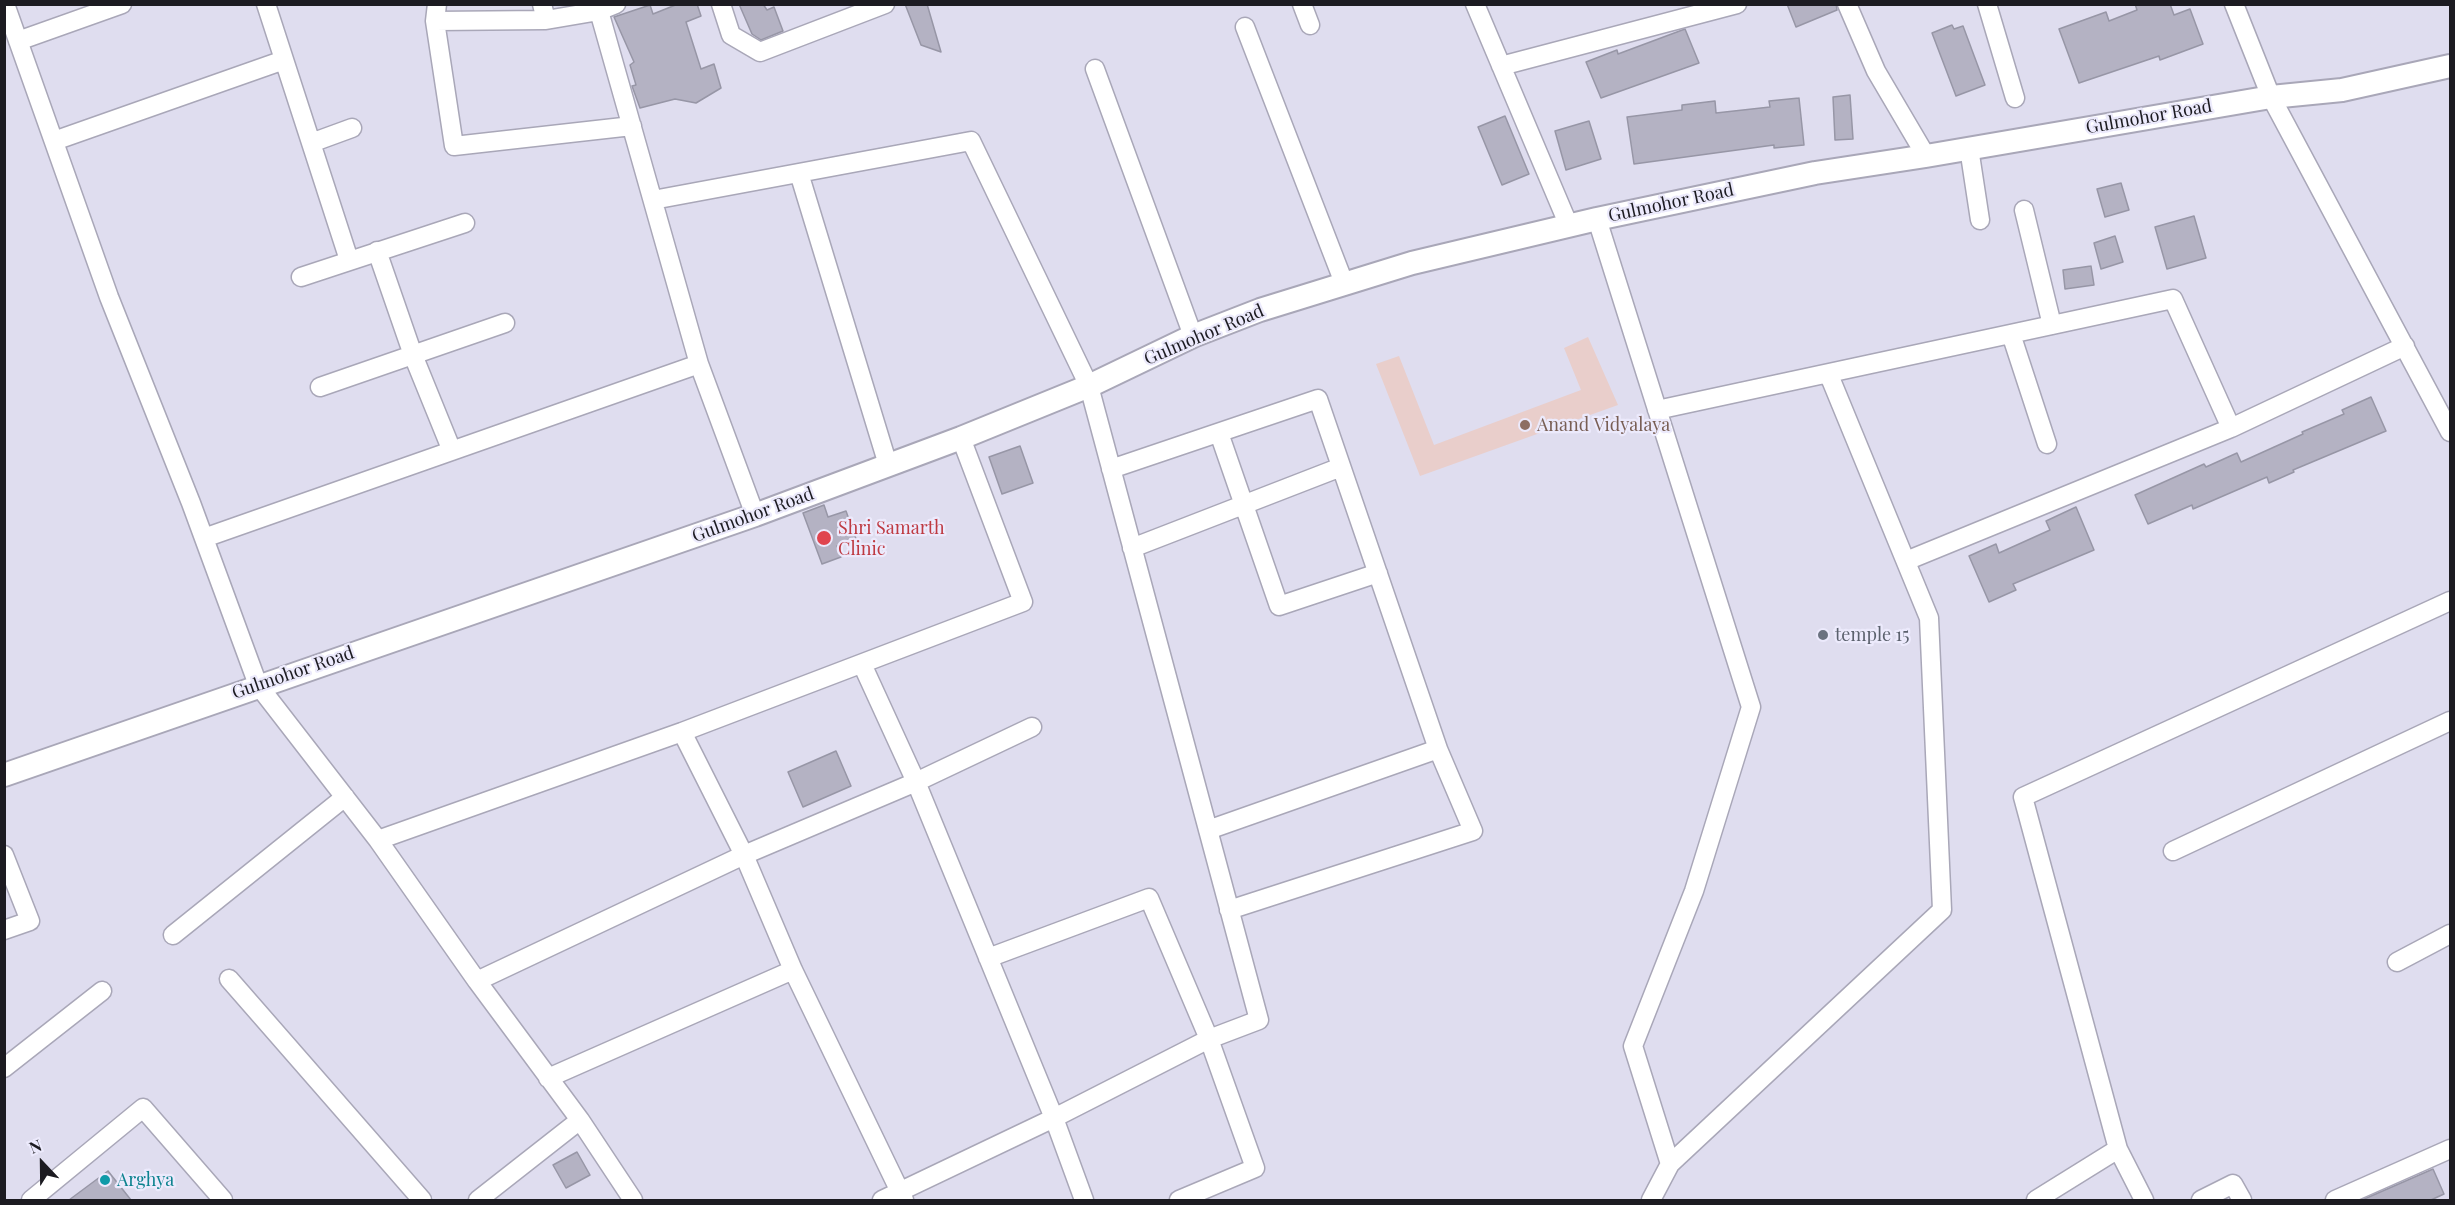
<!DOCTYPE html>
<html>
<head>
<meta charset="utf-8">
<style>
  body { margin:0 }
  #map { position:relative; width:2455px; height:1205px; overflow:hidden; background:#dfddef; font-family:"Playfair Display",serif }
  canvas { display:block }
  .frame { position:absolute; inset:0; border:6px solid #1c1b21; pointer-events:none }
  .north { position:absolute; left:12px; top:1133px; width:60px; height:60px; -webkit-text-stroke:4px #eceafc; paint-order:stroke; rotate:338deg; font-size:16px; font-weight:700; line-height:24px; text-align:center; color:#1c1b21 }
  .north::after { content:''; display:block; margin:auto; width:21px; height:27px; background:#1c1b21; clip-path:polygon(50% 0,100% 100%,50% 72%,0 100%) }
</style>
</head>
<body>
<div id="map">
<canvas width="2455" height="1205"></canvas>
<div class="frame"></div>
<div class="north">N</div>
</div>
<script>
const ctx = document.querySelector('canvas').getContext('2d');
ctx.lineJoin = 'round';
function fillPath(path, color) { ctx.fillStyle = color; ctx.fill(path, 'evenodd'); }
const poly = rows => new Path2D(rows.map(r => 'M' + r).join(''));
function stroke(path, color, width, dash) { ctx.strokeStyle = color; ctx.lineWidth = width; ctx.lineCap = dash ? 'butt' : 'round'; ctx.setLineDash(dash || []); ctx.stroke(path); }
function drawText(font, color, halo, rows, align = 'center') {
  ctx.font = font + ' "Playfair Display",serif'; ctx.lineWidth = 4.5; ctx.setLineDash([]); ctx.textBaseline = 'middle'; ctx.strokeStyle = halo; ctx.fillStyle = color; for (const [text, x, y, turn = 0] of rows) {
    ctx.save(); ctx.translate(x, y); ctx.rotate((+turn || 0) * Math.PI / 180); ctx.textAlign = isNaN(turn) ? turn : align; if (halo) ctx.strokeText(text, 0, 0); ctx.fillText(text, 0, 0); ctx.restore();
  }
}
const education = poly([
  [1588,337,1618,405,1420,476,1376,364,1399,356,1434,445,1581,390,1564,348]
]);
const building = poly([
  [678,4,697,4,701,16,686,22,701,69,714,64,721,88,696,103,675,99,640,108,632,86,636,85,630,65,634,62,614,17,650,5,653,14,678,4],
  [739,4,763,4,767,10,774,7,783,31,761,40,752,34,739,4],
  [905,4,927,4,941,52,921,45,905,4],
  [1787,4,1836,4,1837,10,1796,27,1787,4],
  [2135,4,2170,4,2174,15,2190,9,2203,44,2160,60,2159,56,2079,83,2059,29,2106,12,2109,21,2137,10,2135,4],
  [1952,25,1954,29,1963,26,1985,85,1956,96,1932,33,1952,25],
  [1685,29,1699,63,1601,98,1586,62,1617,50,1618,54,1685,29],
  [1850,95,1853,139,1835,140,1833,97,1850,95],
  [1799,98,1804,145,1774,148,1774,145,1634,164,1627,117,1682,110,1682,105,1715,101,1716,113,1770,107,1769,101,1799,98],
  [1505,116,1529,174,1502,185,1478,127,1505,116],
  [1589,121,1601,159,1566,170,1555,131,1589,121],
  [2121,183,2129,210,2105,217,2097,189,2121,183],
  [2194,216,2206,258,2167,269,2155,227,2194,216],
  [2115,236,2123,262,2101,269,2094,243,2115,236],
  [2091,266,2094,285,2065,289,2063,270,2091,266],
  [2371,397,2386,431,2293,470,2294,472,2269,483,2267,477,2193,509,2192,505,2148,524,2135,495,2204,464,2206,467,2237,453,2241,462,2303,434,2302,432,2344,414,2342,410,2371,397],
  [1020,446,1033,483,1002,494,989,457,1020,446],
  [824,505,828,517,846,511,856,539,837,546,841,557,822,564,803,513,824,505],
  [2076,507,2094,550,2013,584,2016,590,1989,602,1969,556,1996,544,1999,553,2050,530,2046,521,2076,507],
  [836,751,851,786,803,807,788,772,836,751],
  [577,1152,590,1175,566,1188,553,1165,577,1152],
  [2433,1169,2444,1194,2431,1200,2362,1200,2433,1169],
  [108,1171,131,1200,69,1200,108,1171]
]);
const minor = poly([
  [5,4,109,297,191,503,258,685,378,840,477,981,580,1120,633,1200],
  [266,4,349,260],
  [437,4,435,21,454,146,632,126],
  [721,4,731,35,760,52,885,4],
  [1302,4,1310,25],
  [1475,4,1569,226],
  [1847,4,1876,71,1926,156],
  [1987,4,2015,98],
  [2234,4,2271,97,2450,432],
  [599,11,699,364],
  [546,20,599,11,616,4],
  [435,21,546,20,542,4],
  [1245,27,1344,283],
  [18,41,122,4],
  [1501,66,1737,4],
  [1095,69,1193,336],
  [54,141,284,60],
  [311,143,352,128],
  [1969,148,1980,220],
  [799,173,888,465],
  [653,200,971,141,1089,386,1259,1020,1209,1039,1054,1118,916,782,862,664],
  [2024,210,2052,325],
  [1597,219,1751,707,1694,891,1633,1046,1670,1164],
  [377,251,413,355,452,451],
  [301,277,465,223],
  [2011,334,2047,444],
  [320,387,505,323],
  [1657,410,2173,299,2231,428,2405,346],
  [1219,433,1279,606,1378,573],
  [1111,469,1318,399,1438,749,1208,830],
  [204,538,699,364,755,515],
  [1132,548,1341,467],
  [1906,561,2231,428],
  [682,732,744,855,793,970,904,1200],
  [378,840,682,732,1023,602,961,438],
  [2173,851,2450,721],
  [4,855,30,921,4,930],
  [1229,910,1473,831,1438,749],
  [173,935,345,797],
  [988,958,1149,898,1209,1039,1255,1168,1179,1200],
  [2397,962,2450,934],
  [229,979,422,1200],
  [477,981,744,855,916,782,1032,727],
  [4,1068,102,991],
  [548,1078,793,970],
  [2118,1149,2023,797,2450,601],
  [31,1200,143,1108,223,1200],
  [478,1200,580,1120],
  [882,1200,1054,1118,1084,1200],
  [1651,1200,1670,1164,1942,910,1929,618,1829,375],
  [2036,1200,2118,1149,2144,1200],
  [2201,1200,2233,1184,2242,1200],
  [2335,1200,2450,1149]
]);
const tertiary = poly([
  [4,775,755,515,961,438,1089,386,1193,336,1260,310,1412,263,1597,219,1815,173,1926,156,2271,97,2342,90,2450,66]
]);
const markers = [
  [1525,425,6,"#8d6e63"],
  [824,538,8,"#e0444e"],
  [1823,635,6,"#6b7280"],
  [105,1180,6,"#0f9aa8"]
];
const streetNames = [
  ["Gulmohor Road",2149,117,-10],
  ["Gulmohor Road",1671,203,-12],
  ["Gulmohor Road",1204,335,-23],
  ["Gulmohor Road",753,515,-20],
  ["Gulmohor Road",293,673,-19]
];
const educationNames = [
  ["Anand Vidyalaya",1537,425]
];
const healthNames = [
  ["Shri Samarth",838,528],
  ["Clinic",838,549]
];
const worshipNames = [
  ["temple 15",1835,635]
];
const cultureNames = [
  ["Arghya",117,1180]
];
fillPath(education, '#e9cecb');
fillPath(building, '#b4b2c3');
stroke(building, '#9796a6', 1.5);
stroke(minor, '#a9a7b8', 21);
stroke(tertiary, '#a9a7b8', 26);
stroke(minor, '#fff', 18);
stroke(tertiary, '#fff', 22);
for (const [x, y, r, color] of markers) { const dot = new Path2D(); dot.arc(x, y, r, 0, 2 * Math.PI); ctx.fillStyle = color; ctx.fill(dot); stroke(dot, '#eceafc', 2); }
drawText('18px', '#1c1b21', '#eceafc', streetNames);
drawText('18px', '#785e54', '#eceafc', educationNames, 'left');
drawText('18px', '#be3a42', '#eceafc', healthNames, 'left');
drawText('18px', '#5b616d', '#eceafc', worshipNames, 'left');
drawText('18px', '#0d838f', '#eceafc', cultureNames, 'left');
</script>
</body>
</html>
